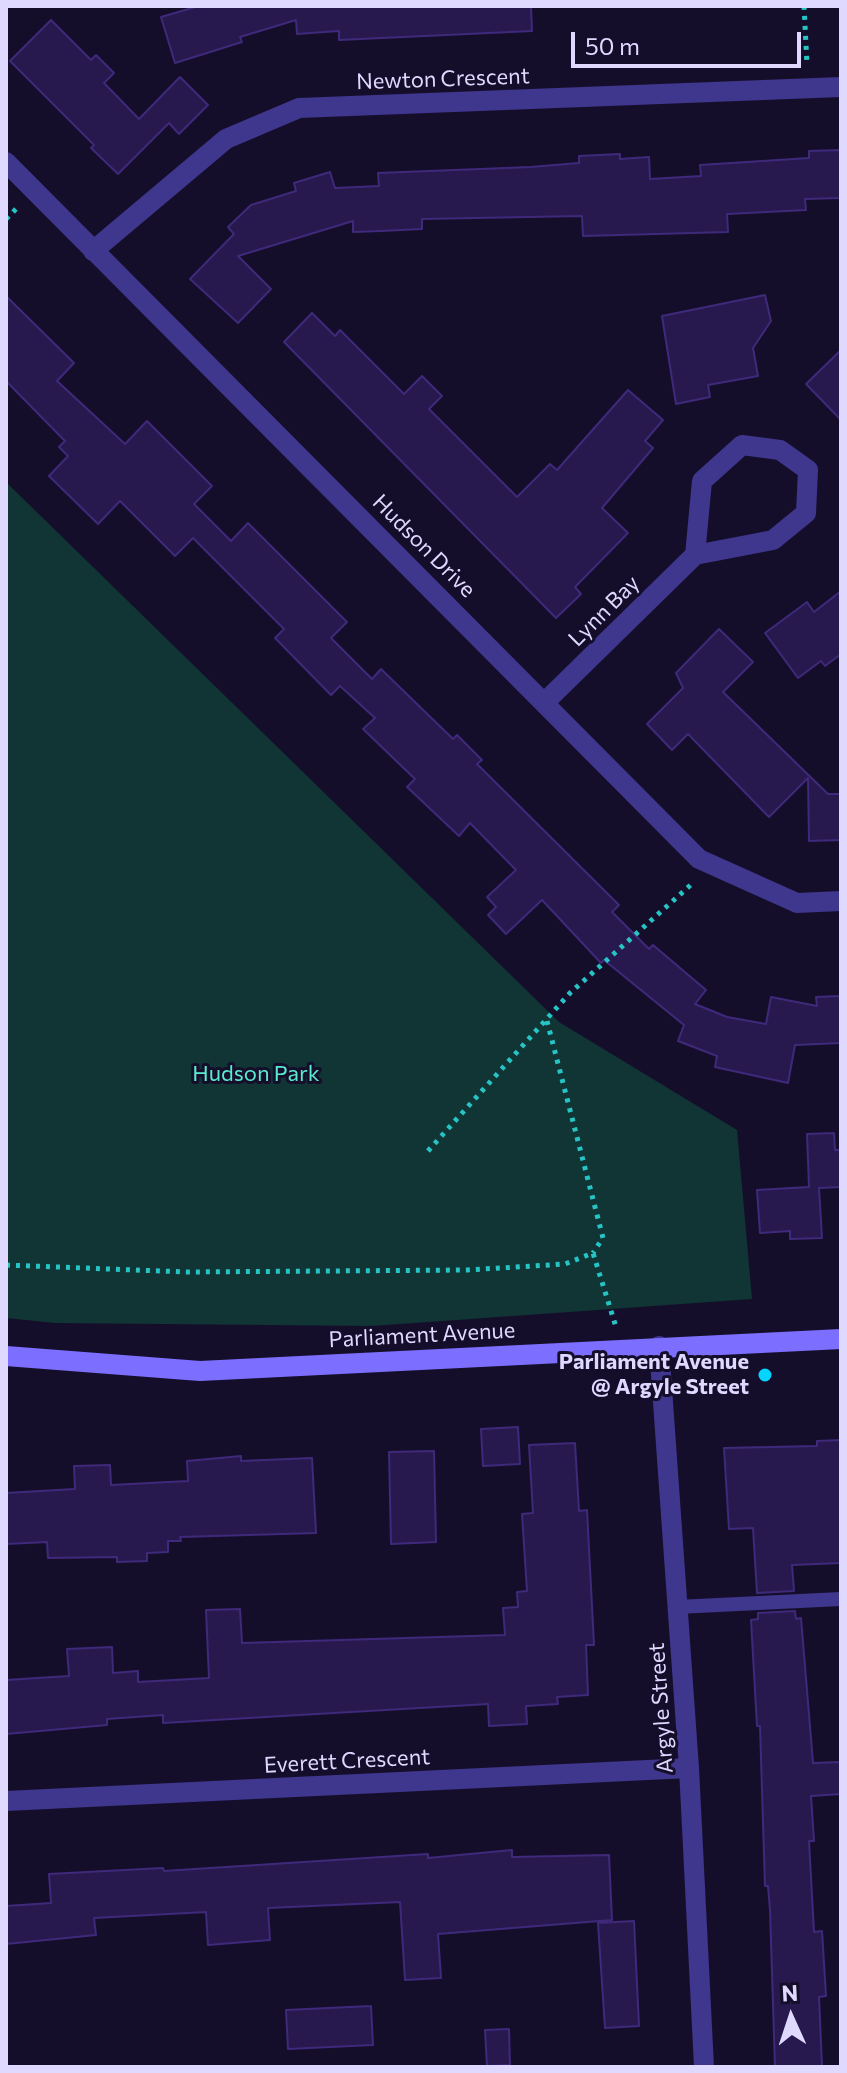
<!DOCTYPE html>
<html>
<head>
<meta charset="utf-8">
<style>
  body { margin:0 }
  #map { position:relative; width:847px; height:2073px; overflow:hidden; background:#150e2b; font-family:Commissioner,sans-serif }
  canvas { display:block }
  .frame { position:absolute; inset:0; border:8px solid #dfd8ff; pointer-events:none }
  .north { position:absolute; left:751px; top:1977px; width:80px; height:80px; -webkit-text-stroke:6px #150e2b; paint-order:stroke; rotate:357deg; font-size:22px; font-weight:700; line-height:32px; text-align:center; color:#dfd8ff }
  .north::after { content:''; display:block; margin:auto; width:28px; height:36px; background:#dfd8ff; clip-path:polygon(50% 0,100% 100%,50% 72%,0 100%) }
  .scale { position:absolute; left:571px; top:32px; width:230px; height:36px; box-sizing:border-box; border:4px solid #dfd8ff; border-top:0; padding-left:10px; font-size:24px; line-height:28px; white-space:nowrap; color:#dfd8ff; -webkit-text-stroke:6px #150e2b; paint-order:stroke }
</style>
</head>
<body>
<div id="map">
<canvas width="847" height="2073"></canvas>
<div class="frame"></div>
<div class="north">N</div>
<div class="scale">50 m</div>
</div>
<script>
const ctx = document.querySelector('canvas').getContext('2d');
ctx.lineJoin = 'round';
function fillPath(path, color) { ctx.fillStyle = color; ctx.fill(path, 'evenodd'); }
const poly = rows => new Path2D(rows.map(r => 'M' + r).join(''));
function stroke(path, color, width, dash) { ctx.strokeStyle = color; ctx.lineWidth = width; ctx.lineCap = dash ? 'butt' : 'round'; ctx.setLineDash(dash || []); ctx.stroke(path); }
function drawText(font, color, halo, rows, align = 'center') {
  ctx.font = font + ' Commissioner,sans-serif'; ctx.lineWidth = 6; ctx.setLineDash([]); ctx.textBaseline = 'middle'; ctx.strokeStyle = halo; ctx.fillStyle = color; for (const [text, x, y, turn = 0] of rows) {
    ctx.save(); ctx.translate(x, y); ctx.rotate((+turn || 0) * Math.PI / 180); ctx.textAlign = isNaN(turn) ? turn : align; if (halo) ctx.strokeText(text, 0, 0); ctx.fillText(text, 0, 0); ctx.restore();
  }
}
const green = poly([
  [6,482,559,1022,737,1130,752,1299,372,1326,55,1323,6,1318]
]);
const building = poly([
  [199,6,531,6,532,31,339,40,339,31,297,34,296,20,240,37,242,42,175,63,161,17,199,6],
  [51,20,91,60,96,55,114,73,104,83,139,119,180,77,208,105,179,134,169,123,118,174,91,148,94,145,10,61,51,20],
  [841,150,841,198,805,199,806,210,727,214,728,232,583,236,582,216,422,219,422,229,381,231,353,232,353,221,238,256,271,289,238,323,190,279,234,234,228,227,251,205,296,191,294,183,330,172,335,188,379,186,378,173,531,167,579,163,579,156,620,154,620,159,649,157,650,179,701,176,700,165,809,158,809,151,841,150],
  [765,295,771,321,753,348,758,376,708,385,710,397,676,404,662,316,765,295],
  [6,296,74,363,57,381,125,444,147,421,212,486,194,504,231,541,248,523,347,622,331,638,372,679,381,669,453,739,457,735,482,760,477,764,619,905,612,912,649,949,653,945,706,990,695,1004,727,1017,766,1024,771,997,817,1006,816,997,841,996,841,1043,795,1045,788,1083,715,1067,717,1056,678,1041,684,1025,604,960,601,963,542,900,506,934,488,915,496,907,487,897,516,870,470,823,459,836,407,787,415,779,363,729,375,718,340,686,331,695,275,638,284,629,193,538,175,556,120,501,98,524,49,476,68,456,59,447,65,441,6,381,6,296],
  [312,313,335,336,340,330,404,394,422,376,442,396,429,409,517,497,550,464,557,470,628,390,663,420,645,441,653,448,602,508,628,533,575,587,581,594,556,618,284,342,312,313],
  [841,350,841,420,806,384,841,350],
  [841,591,841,654,825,666,821,661,798,678,765,633,807,602,814,612,841,591],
  [719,629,753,662,723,692,828,794,841,794,841,840,809,841,808,778,769,817,688,734,672,750,647,724,683,688,676,673,719,629],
  [834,1133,835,1150,841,1150,841,1187,819,1188,822,1238,790,1239,790,1231,760,1233,757,1190,809,1187,807,1134,834,1133],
  [518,1427,520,1464,483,1466,481,1429,518,1427],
  [841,1440,841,1563,792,1565,794,1591,757,1593,753,1528,729,1529,724,1448,817,1446,817,1441,841,1440],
  [575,1443,579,1511,587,1510,594,1645,586,1645,588,1695,557,1697,558,1704,526,1706,527,1724,489,1726,488,1704,163,1723,163,1715,107,1719,107,1725,6,1734,6,1680,69,1676,67,1649,112,1647,113,1673,138,1671,138,1682,209,1678,206,1610,240,1609,242,1643,505,1635,503,1608,518,1607,517,1592,527,1591,522,1514,533,1513,529,1445,575,1443],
  [434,1451,436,1542,391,1544,389,1452,434,1451],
  [241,1456,241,1461,312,1458,316,1533,180,1537,181,1541,168,1541,168,1552,147,1553,147,1561,117,1562,117,1557,48,1558,47,1542,6,1544,6,1493,75,1489,74,1466,110,1465,111,1485,188,1481,187,1461,241,1456],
  [795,1611,796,1619,801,1618,813,1763,841,1762,841,1794,811,1796,814,1841,809,1841,814,1932,822,1931,826,1996,819,1997,822,2066,775,2067,770,1910,768,1886,765,1886,760,1726,757,1726,751,1620,758,1619,758,1613,795,1611],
  [512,1850,512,1857,609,1855,612,1920,438,1934,441,1978,405,1980,400,1902,268,1908,270,1940,208,1945,206,1912,94,1918,96,1935,6,1944,6,1906,51,1903,49,1874,163,1868,164,1871,428,1854,428,1858,512,1850],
  [634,1921,639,2026,605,2028,598,1923,634,1921],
  [371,2006,373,2045,288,2049,286,2010,371,2006],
  [509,2029,510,2065,487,2066,485,2030,509,2029]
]);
const path = poly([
  [804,6,807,65],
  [6,219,17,208],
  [547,1021,603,1238,593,1253],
  [428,1151,570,993,694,882],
  [6,1265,186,1272,467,1270,565,1264,593,1253,616,1327]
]);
const lane = poly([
  [677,1607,841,1599]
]);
const street = poly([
  [6,162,699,859,797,903,841,901],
  [93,251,226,139,299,108,841,87],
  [546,701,695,555,773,540,806,513,808,470,780,450,742,445,702,481,695,555],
  [659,1346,689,1768,704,2067],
  [6,1801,689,1768]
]);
const secondary = poly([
  [6,1356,200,1371,841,1339]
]);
const markers = [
  [765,1375,8,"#04d5ff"]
];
const streetNames = [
  ["Newton Crescent",443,79,-2],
  ["Hudson Drive",424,546,45],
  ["Lynn Bay",604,611,-45],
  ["Parliament Avenue",422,1335,-3],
  ["Argyle Street",661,1708,-94],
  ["Everett Crescent",347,1761,-3]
];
const parkNames = [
  ["Hudson Park",256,1074]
];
const poiNames = [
  ["Parliament Avenue",749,1362],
  ["@ Argyle Street",749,1387]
];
fillPath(green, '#113435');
fillPath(building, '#27194d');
stroke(building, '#3f297b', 2);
stroke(path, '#26c4c5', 5, [4, 6]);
stroke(lane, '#3f368d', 14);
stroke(street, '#3f368d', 20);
stroke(secondary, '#7c6fff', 20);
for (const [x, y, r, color] of markers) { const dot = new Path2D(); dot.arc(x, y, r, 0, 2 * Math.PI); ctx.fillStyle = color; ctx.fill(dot); stroke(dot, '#150e2b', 3); }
drawText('22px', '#dfd8ff', '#150e2b', streetNames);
drawText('22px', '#59eacf', '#150e2b', parkNames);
drawText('bold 22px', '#dfd8ff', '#150e2b', poiNames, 'right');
</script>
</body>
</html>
